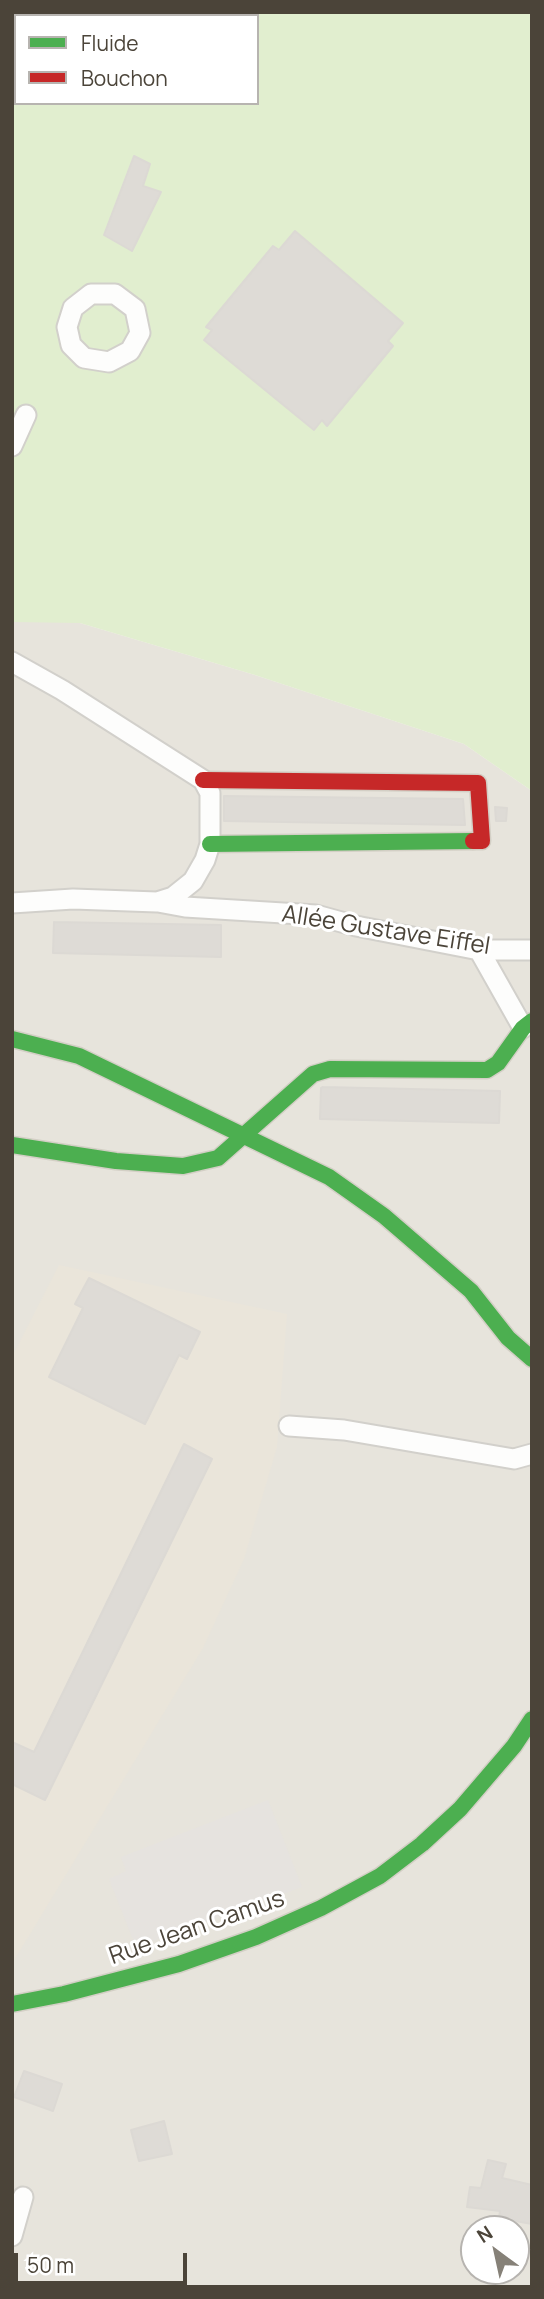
<!DOCTYPE html>
<html>
<head>
<meta charset="utf-8">
<style>
  body { margin:0 }
  #map { position:relative; width:544px; height:2299px; overflow:hidden; background:#f4f2ee; font-family:Manrope,sans-serif }
  canvas { display:block }
  .frame { position:absolute; inset:0; border:14px solid #4b4439; pointer-events:none }
  .legend { position:absolute; left:14px; top:14px; width:245px; height:91px; box-sizing:border-box; background:#fff; border:2px solid #b7b4b0; margin:0; padding:9px 12px; list-style:none; font-size:21px; color:#4b4439 }
  .legend li { display:flex; align-items:center; gap:14px; height:35px }
  .legend b { width:35px; border:2px solid #b7b4b0 }
  .north { position:absolute; left:460px; top:2215px; width:70px; height:70px; box-sizing:border-box; background:#fff; border:2px solid #b7b4b0; border-radius:50%; rotate:327deg; font-size:19px; font-weight:700; line-height:28px; text-align:center; color:#4b4439 }
  .north::after { content:''; display:block; margin:auto; width:24px; height:32px; background:#868178; clip-path:polygon(50% 0,100% 100%,50% 72%,0 100%) }
  .scale { position:absolute; left:14px; top:2253px; width:173px; height:32px; box-sizing:border-box; border:4px solid #4b4439; border-top:0; padding-left:9px; font-size:21px; line-height:24px; white-space:nowrap; color:#4b4439; -webkit-text-stroke:5px #fff; paint-order:stroke }
</style>
</head>
<body>
<div id="map">
<canvas width="544" height="2299"></canvas>
<div class="frame"></div>
<ul class="legend">
<li><b style="height:9px;background:#4caf50"></b>Fluide</li>
<li><b style="height:9px;background:#c62828"></b>Bouchon</li>
</ul>
<div class="north">N</div>
<div class="scale">50 m</div>
</div>
<script>
const ctx = document.querySelector('canvas').getContext('2d');
ctx.lineJoin = 'round';
function fillPath(path, color) { ctx.fillStyle = color; ctx.fill(path, 'evenodd'); }
const poly = rows => new Path2D(rows.map(r => 'M' + r).join(''));
function stroke(path, color, width, dash) { ctx.strokeStyle = color; ctx.lineWidth = width; ctx.lineCap = dash ? 'butt' : 'round'; ctx.setLineDash(dash || []); ctx.stroke(path); }
function drawText(font, color, halo, rows, align = 'center') {
  ctx.font = font + ' Manrope,sans-serif'; ctx.lineWidth = 6; ctx.setLineDash([]); ctx.textBaseline = 'middle'; ctx.strokeStyle = halo; ctx.fillStyle = color; for (const [text, x, y, turn = 0] of rows) {
    ctx.save(); ctx.translate(x, y); ctx.rotate((+turn || 0) * Math.PI / 180); ctx.textAlign = isNaN(turn) ? turn : align; if (halo) ctx.strokeText(text, 0, 0); ctx.fillText(text, 0, 0); ctx.restore();
  }
}
const residential = poly([
  [12,27,16,28,16,103,80,623,255,675,464,744,532,791,532,2287,12,2287],
  [474,2229,516,2229,516,2271,474,2271]
]);
const education = poly([
  [59,1265,287,1314,277,1447,244,1559,203,1648,12,1964,12,1357]
]);
const green = poly([
  [12,12,532,12,532,791,464,744,255,675,80,623,12,622],
  [16,16,257,16,257,103,16,103]
]);
const parking = poly([
  [268,1800,302,1887,136,1947,109,1879,126,1871,121,1857]
]);
const building = poly([
  [134,156,150,164,143,186,161,192,132,251,104,235,134,156],
  [295,231,403,323,388,341,393,346,327,426,322,420,314,430,204,340,212,330,206,327,273,246,279,250,295,231],
  [224,796,463,799,465,825,224,821,224,796],
  [495,807,507,808,506,821,496,821,495,807],
  [54,922,221,925,221,957,53,953,54,922],
  [323,1087,500,1091,499,1123,320,1119,321,1088,323,1087],
  [89,1278,200,1332,187,1359,179,1355,145,1424,49,1377,83,1308,75,1304,89,1278],
  [184,1444,212,1459,45,1800,12,1784,12,1742,34,1752,184,1444],
  [24,2071,62,2084,53,2111,14,2097,24,2071],
  [164,2121,172,2154,139,2161,131,2130,164,2121],
  [488,2160,506,2164,502,2178,532,2185,532,2224,499,2218,500,2211,467,2207,470,2187,481,2188,488,2160]
]);
const street = poly([
  [91,294,115,294,135,309,140,333,130,351,109,362,84,358,71,345,67,327,73,308,91,294],
  [12,446,26,415],
  [12,662,62,690,203,780,210,793,210,844,205,860,193,881,173,897,157,902,73,899,12,903],
  [158,902,185,907,316,915,356,926,479,950,532,950],
  [479,950,523,1028],
  [289,1426,344,1430,514,1459,532,1454],
  [12,2236,23,2197]
]);
const fast = poly([
  [210,844,473,841],
  [12,1039,79,1056,329,1177,384,1216,471,1291,508,1338,532,1359],
  [12,1145,116,1161,183,1166,218,1158,313,1074,330,1069,487,1070,498,1063,523,1028,532,1021],
  [12,2004,64,1994,179,1964,256,1937,321,1908,380,1876,422,1844,460,1809,514,1746,532,1719]
]);
const jam = poly([
  [203,780,478,783,482,841,473,841]
]);
const streetNames = [
  ["Allée Gustave Eiffel",386,931,9],
  ["Rue Jean Camus",197,1928,-19]
];
fillPath(residential, '#e7e4dc');
fillPath(education, '#eae5da');
fillPath(green, '#e1eecf');
fillPath(parking, '#e6e3df');
fillPath(building, '#dedbd6');
stroke(building, '#dcd9d4', 2);
stroke(street, '#d2d0cb', 23);
stroke(fast, '#d3cfc5', 19);
stroke(jam, '#d3cfc5', 19);
stroke(street, '#fdfdfc', 19);
stroke(fast, '#4caf50', 16);
stroke(jam, '#c62828', 16);
drawText('24px', '#4b4439', '#fff', streetNames);
</script>
</body>
</html>
